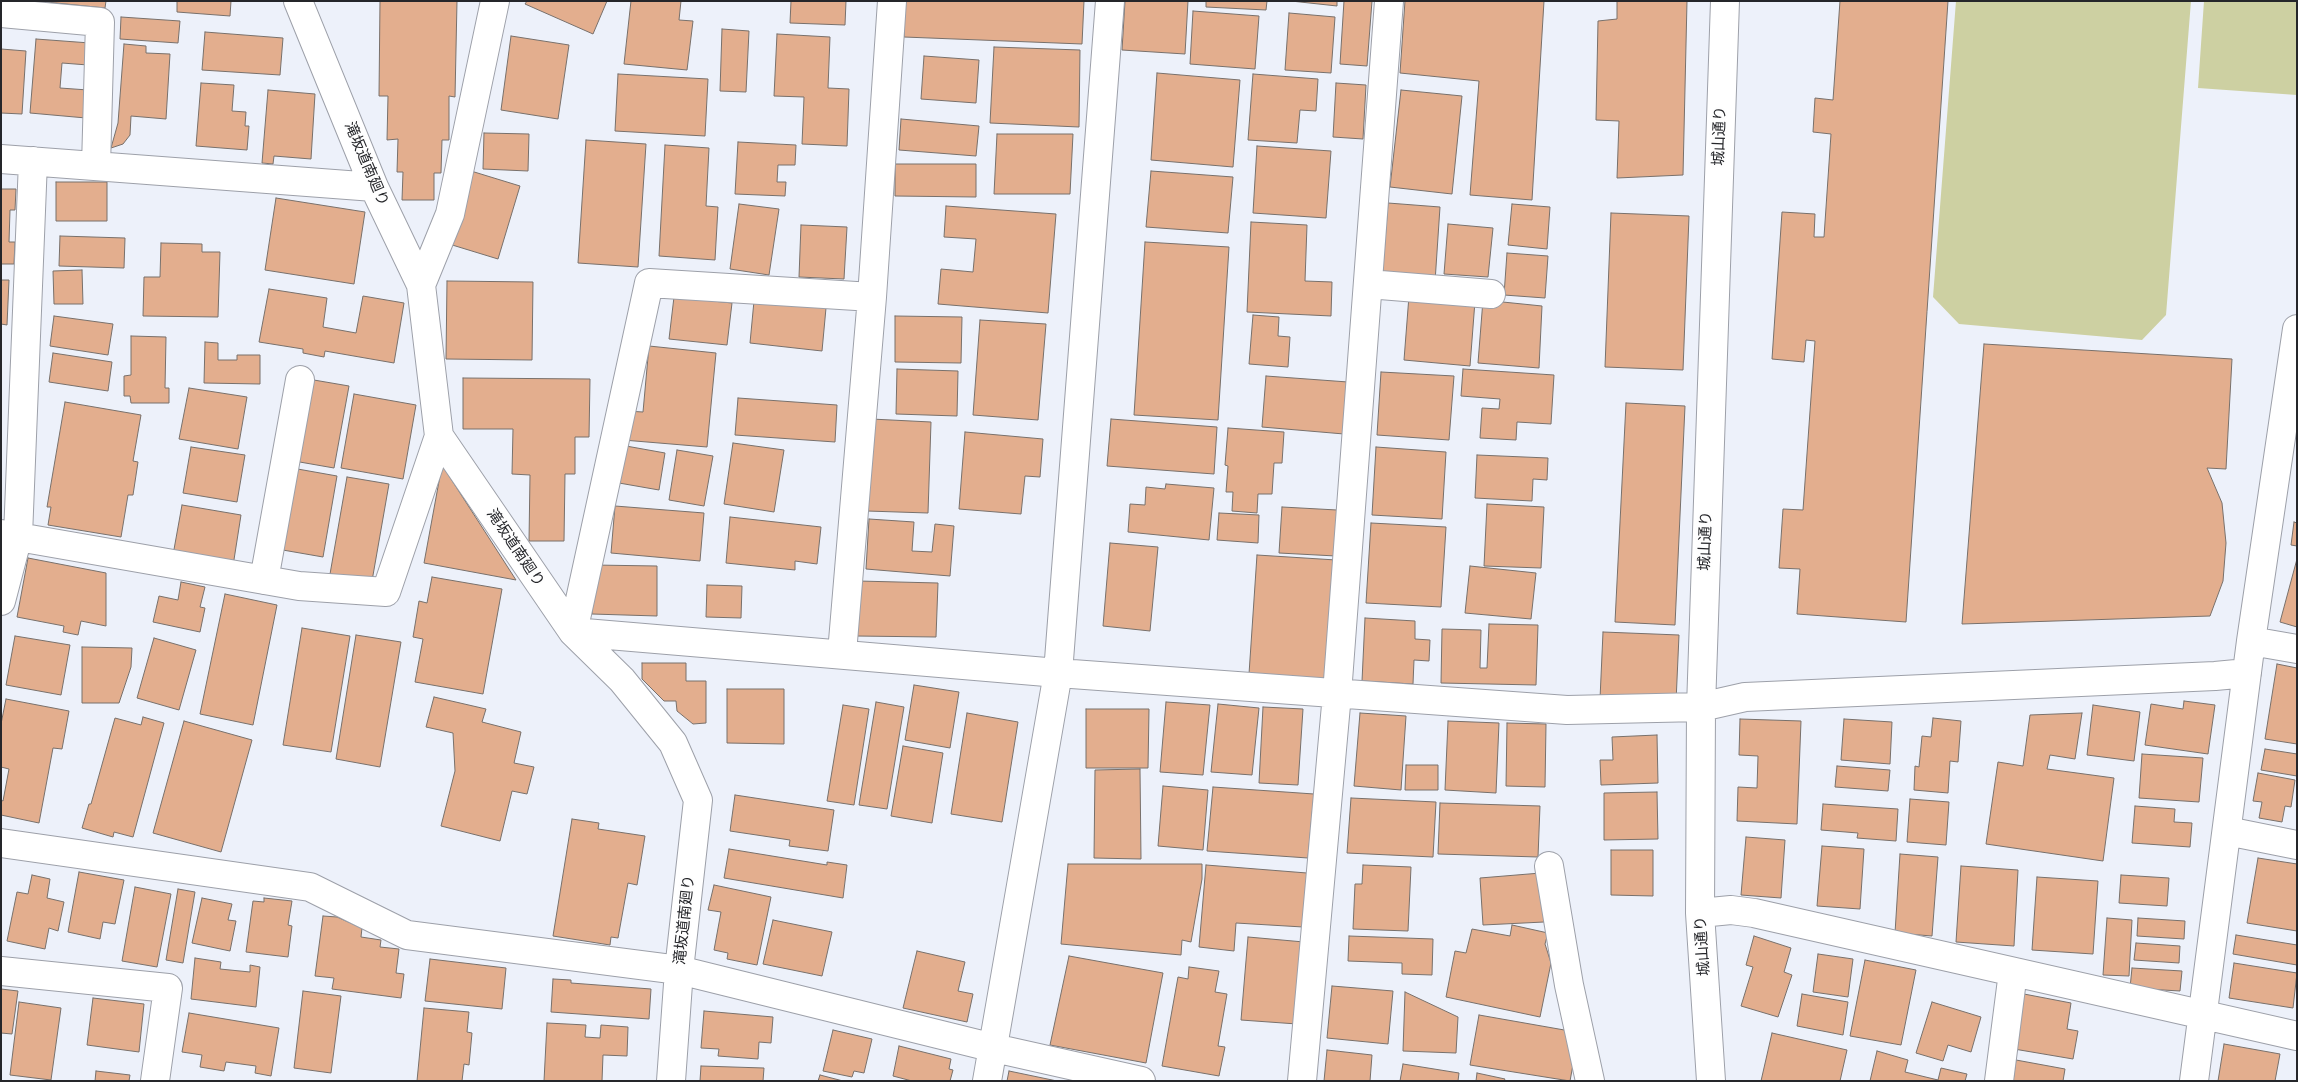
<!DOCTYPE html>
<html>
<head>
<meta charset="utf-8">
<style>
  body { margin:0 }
  #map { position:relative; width:2298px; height:1082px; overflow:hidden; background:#edf1fa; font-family:"Archivo Narrow",sans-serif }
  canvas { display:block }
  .frame { position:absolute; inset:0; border:2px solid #25262a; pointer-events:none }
</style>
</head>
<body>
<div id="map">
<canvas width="2298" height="1082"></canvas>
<div class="frame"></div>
</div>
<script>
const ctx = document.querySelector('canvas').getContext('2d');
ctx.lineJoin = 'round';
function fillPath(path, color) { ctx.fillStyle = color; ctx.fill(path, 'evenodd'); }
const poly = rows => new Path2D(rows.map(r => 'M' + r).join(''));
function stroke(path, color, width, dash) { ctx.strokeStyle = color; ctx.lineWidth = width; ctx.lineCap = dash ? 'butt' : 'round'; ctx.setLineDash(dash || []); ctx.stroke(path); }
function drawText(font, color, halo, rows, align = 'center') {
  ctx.font = font + ' "Archivo Narrow","Noto Sans JP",sans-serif'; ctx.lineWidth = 5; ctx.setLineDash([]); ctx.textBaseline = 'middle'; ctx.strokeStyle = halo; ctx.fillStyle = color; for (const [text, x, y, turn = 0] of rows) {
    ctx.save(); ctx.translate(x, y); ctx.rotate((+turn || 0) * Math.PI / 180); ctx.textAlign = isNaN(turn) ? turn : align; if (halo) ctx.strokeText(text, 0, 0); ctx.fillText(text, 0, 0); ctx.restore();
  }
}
const green = poly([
  [1956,1,2191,1,2166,315,2142,340,1959,324,1933,297],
  [2204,1,2297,1,2297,95,2198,88]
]);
const building = poly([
  [37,1,106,1,105,8,37,1],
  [177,1,231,1,230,16,177,12,177,1],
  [380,1,457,1,455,97,449,96,449,140,442,140,441,173,434,173,434,200,402,200,403,172,397,172,398,139,387,140,388,96,379,96,380,1],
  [527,1,607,1,593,34,525,4,527,1],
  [631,1,681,1,679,20,693,21,687,70,624,64,631,1],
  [791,1,846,1,845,25,790,23,791,1],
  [905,1,1084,1,1082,44,904,37,905,1],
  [1125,1,1188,1,1185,54,1122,50,1125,1],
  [1206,1,1267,1,1266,10,1206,7,1206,1],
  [1291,1,1337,1,1337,6,1291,1],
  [1344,1,1372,1,1367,66,1340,64,1344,1],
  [1405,1,1544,1,1532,200,1470,195,1479,81,1400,73,1405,1],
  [1617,1,1687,1,1683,175,1617,178,1619,121,1596,120,1598,21,1617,19,1617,1],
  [1840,1,1948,1,1906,622,1797,614,1800,569,1779,568,1783,509,1803,510,1815,341,1806,340,1804,362,1772,359,1782,212,1815,214,1814,237,1824,237,1831,134,1813,132,1815,98,1833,100,1840,1],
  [1193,11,1259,16,1255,69,1190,64,1193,11],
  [1289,13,1335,17,1331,73,1285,70,1289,13],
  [121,17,180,21,178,43,120,39,121,17],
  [722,29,749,31,746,92,720,91,722,29],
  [205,32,283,38,280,75,202,70,205,32],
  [777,34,830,37,828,88,849,89,847,146,802,144,804,97,774,96,777,34],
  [511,36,569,45,558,119,501,110,511,36],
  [36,39,90,43,88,65,62,63,60,88,88,90,86,118,30,113,36,39],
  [124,44,146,46,146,53,170,54,166,119,131,116,130,135,123,144,111,148,118,123,124,44],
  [994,47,1080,50,1079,127,990,123,994,47],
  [1,49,26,51,22,114,1,113,1,49],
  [924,56,979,60,976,103,921,99,924,56],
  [1157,73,1240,80,1233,167,1151,160,1157,73],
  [618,74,708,79,705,136,615,131,618,74],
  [1253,74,1318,79,1316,111,1300,110,1297,143,1248,140,1253,74],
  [201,83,234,85,232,111,246,112,245,126,249,126,247,150,196,146,201,83],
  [1336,83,1366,85,1363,139,1333,137,1336,83],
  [268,90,315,94,311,159,274,156,273,164,262,163,268,90],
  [1401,90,1462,96,1452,194,1390,187,1401,90],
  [901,119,979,126,976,156,899,150,901,119],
  [484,133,529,134,528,171,483,169,484,133],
  [997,134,1073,134,1070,194,994,194,997,134],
  [586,140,646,144,638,267,578,263,586,140],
  [738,142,796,145,795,165,778,165,777,182,786,182,785,196,735,194,738,142],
  [665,145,709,148,706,206,718,207,715,260,659,256,665,145],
  [1257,146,1331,151,1326,218,1253,213,1257,146],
  [895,164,976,164,976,197,895,196,895,164],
  [471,171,520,186,498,259,449,244,471,171],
  [1151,171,1233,177,1228,233,1146,227,1151,171],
  [56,182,107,182,107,221,56,221,56,182],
  [1,189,16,189,15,210,10,210,9,242,15,242,14,264,1,264,1,189],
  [276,198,365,212,354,284,265,270,276,198],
  [1388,203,1440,207,1435,282,1382,278,1388,203],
  [739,204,779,209,769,275,730,269,739,204],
  [1512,204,1550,207,1547,249,1508,245,1512,204],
  [946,206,1056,214,1048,313,938,304,941,269,973,272,976,239,944,237,946,206],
  [1611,213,1689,216,1683,370,1605,367,1611,213],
  [1251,222,1307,225,1305,281,1332,282,1331,316,1247,312,1251,222],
  [1448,224,1493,228,1488,277,1444,274,1448,224],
  [801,225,847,227,844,279,799,277,801,225],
  [60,236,125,238,124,268,59,266,60,236],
  [1145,242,1229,247,1218,420,1134,415,1145,242],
  [161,243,202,244,202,252,220,252,218,317,143,316,144,277,160,277,161,243],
  [1507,253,1548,256,1545,298,1504,295,1507,253],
  [82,270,83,304,54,304,53,271,82,270],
  [1,280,9,280,7,325,1,324,1,280],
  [447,281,533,282,532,360,446,359,447,281],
  [269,289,327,298,323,327,356,333,363,296,404,303,394,363,325,351,324,357,303,353,303,349,259,342,269,289],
  [1409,296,1475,301,1470,366,1404,360,1409,296],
  [674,297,732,303,727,345,669,339,674,297],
  [1483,300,1542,306,1539,368,1478,363,1483,300],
  [754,301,826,308,822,351,750,343,754,301],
  [1253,315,1279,317,1278,336,1290,337,1288,367,1249,364,1253,315],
  [54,316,113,324,108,355,50,346,54,316],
  [895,316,962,317,961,363,895,362,895,316],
  [980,320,1046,324,1038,420,973,415,980,320],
  [131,336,166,337,165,388,169,388,169,403,131,403,130,396,124,396,124,376,131,375,131,336],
  [205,342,218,343,218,360,237,360,237,355,260,355,260,384,204,383,205,342],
  [1984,344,2232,359,2226,469,2207,468,2222,503,2226,543,2223,581,2210,616,1962,624,1984,344],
  [649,346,716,353,707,447,623,440,626,411,643,412,649,346],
  [53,353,112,362,108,391,49,382,53,353],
  [897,369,958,371,957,416,896,414,897,369],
  [1463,369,1554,375,1551,424,1517,422,1516,440,1480,438,1482,408,1499,409,1500,399,1461,396,1463,369],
  [1381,372,1454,376,1449,440,1377,435,1381,372],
  [1266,376,1348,382,1344,434,1262,427,1266,376],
  [463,378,590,379,589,437,575,437,575,474,565,474,564,541,529,541,530,475,512,474,513,429,463,429,463,378],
  [308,379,349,386,334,468,294,461,308,379],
  [189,388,247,397,238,449,179,439,189,388],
  [354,394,416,405,403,479,341,468,354,394],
  [738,398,837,405,835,442,735,435,738,398],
  [65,402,141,415,133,461,138,462,133,495,128,495,121,537,48,525,51,507,47,507,65,402],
  [1626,403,1685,406,1675,625,1615,622,1626,403],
  [871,419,931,422,928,513,867,511,871,419],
  [1111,419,1217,427,1214,474,1107,466,1111,419],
  [1228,428,1284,432,1282,463,1274,463,1272,494,1258,494,1257,513,1232,511,1233,492,1226,492,1228,466,1225,465,1228,428],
  [965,432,1043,439,1040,477,1025,476,1021,514,959,509,965,432],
  [733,443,784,450,774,512,724,504,733,443],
  [626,446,665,453,659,490,619,483,626,446],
  [191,447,245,455,237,502,183,493,191,447],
  [1376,447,1446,452,1442,519,1372,515,1376,447],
  [677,450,713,456,704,506,669,500,677,450],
  [1477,455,1548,458,1547,480,1533,479,1532,501,1475,498,1477,455],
  [442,465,516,580,424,563,442,465],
  [292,468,337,476,323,557,277,549,292,468],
  [347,477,389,484,372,581,330,574,347,477],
  [1166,484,1214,488,1209,540,1128,532,1130,504,1145,505,1146,487,1165,489,1166,484],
  [1487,504,1544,507,1541,568,1484,566,1487,504],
  [182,505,241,515,233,566,173,555,182,505],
  [615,506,704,513,700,561,611,553,615,506],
  [1282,507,1337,510,1336,556,1279,553,1282,507],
  [1219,513,1259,515,1258,543,1217,540,1219,513],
  [730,517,821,527,817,564,795,561,795,570,726,563,730,517],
  [869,519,914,522,912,551,932,552,935,524,954,526,950,576,866,569,869,519],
  [2294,522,2297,523,2297,546,2291,545,2294,522],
  [1371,523,1446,527,1441,607,1366,603,1371,523],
  [1110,543,1158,547,1150,631,1103,626,1110,543],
  [1257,555,1336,560,1327,679,1249,674,1257,555],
  [28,558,106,573,106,626,81,621,78,635,63,632,64,626,17,617,28,558],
  [2297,559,2297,627,2280,622,2297,559],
  [593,565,657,566,657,616,592,614,593,565],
  [1470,566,1536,573,1531,619,1465,613,1470,566],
  [432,577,502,589,483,694,415,682,423,639,413,637,419,601,427,603,432,577],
  [858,581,938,583,936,637,856,636,858,581],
  [181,582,205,587,200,607,205,608,200,632,153,622,159,596,178,600,181,582],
  [707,585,742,586,741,618,706,617,707,585],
  [225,594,277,605,253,725,200,714,225,594],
  [1365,618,1415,621,1415,639,1430,640,1429,661,1414,660,1413,684,1362,681,1365,618],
  [1489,624,1538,625,1536,685,1441,683,1442,629,1481,630,1480,668,1487,668,1489,624],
  [302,628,350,636,331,752,283,745,302,628],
  [1603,632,1679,635,1676,702,1600,699,1603,632],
  [356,635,401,642,380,767,336,759,356,635],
  [15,636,70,645,61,695,6,685,15,636],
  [154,638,196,650,179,710,137,698,154,638],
  [82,647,132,648,131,667,119,703,82,703,82,647],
  [642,663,686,663,686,681,706,681,706,723,693,724,677,711,676,701,664,701,642,679,642,663],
  [2277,664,2297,668,2297,744,2265,739,2277,664],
  [914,685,959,692,950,748,905,740,914,685],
  [727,689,784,689,784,744,727,743,727,689],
  [434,697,486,709,482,722,521,732,514,763,534,767,527,794,512,791,500,841,441,826,455,771,453,733,426,727,434,697],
  [6,699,69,711,62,749,53,748,39,823,1,815,1,800,3,801,9,769,1,767,1,724,6,699],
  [2184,701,2215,705,2208,754,2145,745,2151,704,2183,709,2184,701],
  [876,702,904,707,887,809,859,805,876,702],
  [1166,702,1210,705,1203,775,1160,772,1166,702],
  [1218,704,1259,708,1252,775,1211,772,1218,704],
  [843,705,869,709,854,805,827,801,843,705],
  [2093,705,2140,712,2134,761,2087,755,2093,705],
  [1263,707,1303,709,1298,785,1259,783,1263,707],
  [1086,709,1149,709,1148,768,1086,768,1086,709],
  [967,713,1018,722,1002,822,951,814,967,713],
  [1360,713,1406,716,1401,790,1354,786,1360,713],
  [2082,713,2075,759,2050,755,2047,769,2114,778,2103,861,1986,844,1998,762,2023,766,2030,715,2082,713],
  [143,717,164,723,133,837,114,832,113,837,82,828,89,804,91,804,115,718,141,725,143,717],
  [1933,718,1961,721,1958,762,1950,761,1948,793,1914,790,1915,766,1919,767,1922,736,1931,737,1933,718],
  [1740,719,1801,721,1797,824,1737,821,1738,787,1757,788,1758,756,1739,755,1740,719],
  [1844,719,1892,722,1890,764,1841,760,1844,719],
  [184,721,252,740,221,852,153,833,184,721],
  [1448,721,1499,723,1496,793,1445,790,1448,721],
  [1507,723,1546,724,1545,787,1506,786,1507,723],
  [1657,735,1658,783,1601,785,1600,760,1613,760,1612,737,1657,735],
  [903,746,943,753,932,823,891,816,903,746],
  [2265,749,2297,754,2297,776,2261,770,2265,749],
  [2142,754,2203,758,2199,802,2139,798,2142,754],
  [1406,765,1438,765,1438,790,1405,790,1406,765],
  [1837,766,1890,770,1888,791,1835,787,1837,766],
  [1140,769,1141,859,1094,858,1095,770,1140,769],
  [2258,773,2295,780,2291,807,2285,806,2282,822,2259,818,2262,802,2253,801,2258,773],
  [1163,786,1208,790,1203,850,1158,846,1163,786],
  [1213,787,1314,794,1308,858,1207,851,1213,787],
  [1657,792,1658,839,1604,840,1604,793,1657,792],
  [735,795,834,810,828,851,789,846,790,840,730,831,735,795],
  [1351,798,1436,802,1433,857,1347,853,1351,798],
  [1910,799,1949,802,1946,845,1907,842,1910,799],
  [1440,803,1540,806,1538,857,1438,854,1440,803],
  [1823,804,1898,809,1896,841,1857,838,1858,833,1821,830,1823,804],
  [2135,806,2175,809,2174,822,2192,823,2190,847,2132,843,2135,806],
  [572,819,599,823,598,829,645,836,637,885,628,883,618,938,611,937,610,945,553,936,572,819],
  [1746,837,1785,840,1781,898,1741,895,1746,837],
  [1822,846,1864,849,1860,909,1817,906,1822,846],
  [729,849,827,865,827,862,847,865,843,898,724,878,729,849],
  [1611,850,1653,850,1653,896,1611,895,1611,850],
  [1900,854,1938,857,1932,936,1895,933,1900,854],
  [2258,858,2297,864,2297,931,2247,923,2258,858],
  [1068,864,1202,864,1202,879,1191,942,1182,940,1181,955,1061,944,1068,864],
  [1206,865,1307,873,1303,927,1236,923,1234,951,1199,947,1206,865],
  [1363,865,1411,867,1408,931,1353,929,1355,884,1362,884,1363,865],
  [1961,866,2018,870,2014,946,1956,942,1961,866],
  [79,872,124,880,115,924,103,922,100,939,68,932,79,872],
  [1541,873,1544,922,1483,925,1480,878,1541,873],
  [32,875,50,879,47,898,64,902,58,931,49,928,45,949,7,941,17,892,28,894,32,875],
  [2121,875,2169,878,2167,906,2119,903,2121,875],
  [2037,877,2098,881,2093,954,2032,950,2037,877],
  [714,885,771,897,757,965,727,959,728,953,714,950,721,912,708,910,714,885],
  [135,887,171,894,157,967,122,961,135,887],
  [178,889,195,892,183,963,166,960,178,889],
  [202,898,232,904,228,920,236,921,230,951,192,943,202,898],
  [264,898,292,901,288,925,292,926,288,957,246,952,253,901,264,902,264,898],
  [323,916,337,917,362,928,361,937,381,940,380,947,399,949,396,973,404,974,401,998,332,989,334,978,315,976,323,916],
  [2107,918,2132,920,2129,976,2103,975,2107,918],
  [2138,918,2185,921,2184,939,2137,936,2138,918],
  [773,920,832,932,822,976,763,964,773,920],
  [1512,925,1548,933,1545,944,1551,963,1540,1017,1446,997,1455,951,1466,953,1472,929,1510,936,1512,925],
  [2236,935,2297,945,2297,965,2233,954,2236,935],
  [1349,936,1433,939,1432,975,1402,974,1402,963,1348,961,1349,936],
  [1754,936,1791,948,1784,972,1792,975,1778,1017,1741,1006,1753,967,1746,965,1754,936],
  [1248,937,1304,942,1297,1024,1241,1020,1248,937],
  [2136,943,2180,946,2179,963,2134,960,2136,943],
  [917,951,965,962,958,991,973,994,967,1022,903,1008,917,951],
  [1818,954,1853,959,1848,997,1813,992,1818,954],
  [1069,956,1163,973,1146,1063,1050,1045,1069,956],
  [195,958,221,962,220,969,250,972,250,965,260,967,256,1007,191,999,195,958],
  [430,959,506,968,502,1009,425,1001,430,959],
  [1865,960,1916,970,1901,1045,1850,1036,1865,960],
  [2234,963,2297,973,2293,1008,2229,998,2234,963],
  [1189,967,1219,971,1215,992,1227,994,1218,1046,1225,1047,1219,1076,1162,1066,1178,977,1188,979,1189,967],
  [2132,968,2182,971,2180,991,2130,988,2132,968],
  [553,979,571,980,571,983,651,989,649,1019,551,1012,553,979],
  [1332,986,1393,991,1388,1044,1327,1038,1332,986],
  [1,989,18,991,12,1034,1,1033,1,989],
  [303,991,341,996,331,1073,294,1068,303,991],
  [1405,992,1458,1017,1456,1053,1403,1051,1405,992],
  [1802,994,1848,1002,1843,1035,1797,1026,1802,994],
  [2024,994,2071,1003,2067,1029,2078,1031,2073,1059,2014,1049,2024,994],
  [93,998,144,1004,139,1052,87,1045,93,998],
  [19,1002,61,1008,51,1080,10,1075,19,1002],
  [1932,1002,1981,1017,1971,1052,1948,1045,1943,1061,1916,1053,1932,1002],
  [424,1008,469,1012,467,1032,472,1033,469,1065,464,1064,462,1081,417,1081,424,1008],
  [704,1011,773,1017,771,1043,759,1042,758,1059,718,1056,719,1049,701,1048,704,1011],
  [189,1013,279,1028,271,1076,255,1073,256,1066,226,1062,224,1071,200,1067,202,1055,182,1052,189,1013],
  [1479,1015,1570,1031,1577,1043,1570,1081,1470,1065,1479,1015],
  [547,1023,586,1025,585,1037,600,1038,601,1025,628,1027,627,1056,603,1055,602,1081,544,1081,547,1023],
  [833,1030,872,1039,864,1073,854,1071,852,1077,823,1071,833,1030],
  [1772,1033,1847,1050,1840,1081,1761,1081,1772,1033],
  [2224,1044,2280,1054,2275,1081,2218,1081,2224,1044],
  [899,1046,951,1059,949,1069,953,1070,950,1081,912,1081,893,1076,899,1046],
  [1327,1050,1372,1055,1370,1081,1324,1081,1327,1050],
  [1877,1051,1908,1060,1905,1072,1938,1080,1941,1068,1967,1074,1965,1081,1870,1081,1877,1051],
  [2016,1060,2065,1069,2063,1081,2013,1081,2016,1060],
  [1403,1064,1459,1073,1458,1081,1400,1081,1403,1064],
  [701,1066,764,1068,763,1081,700,1081,701,1066],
  [96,1071,130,1075,129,1081,95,1081,96,1071],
  [1009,1071,1057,1081,1007,1081,1009,1071],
  [1477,1073,1505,1079,1504,1081,1476,1081,1477,1073],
  [820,1075,843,1081,818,1081,820,1075]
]);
const minor = poly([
  [298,1,374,187,421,285,439,436,573,632,622,680,673,743,698,800,679,970,671,1081],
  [1,13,100,22,96,166],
  [1,159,374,187],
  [1368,284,1491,294],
  [421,285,450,214,495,1],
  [872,297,649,283,573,632,1058,673,1567,710,1701,707,1745,697,2215,676,2247,673],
  [1,534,299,586,386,592,439,436],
  [264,580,300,380],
  [1,601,18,536,33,161],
  [2251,641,2297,649],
  [842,653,872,297,892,1],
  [2227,831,2297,845],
  [1,843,310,887,407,935,679,970,994,1048,1141,1081],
  [1549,866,1569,985,1590,1081],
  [1700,913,1731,910,1754,913,2297,1036],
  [1,971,168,988,155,1081],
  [987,1081,1058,673,1110,1],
  [1302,1081,1337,694,1389,1],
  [1711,1081,1700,913,1701,707,1725,1],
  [1999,1081,2013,972],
  [2194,1081,2251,641,2297,329]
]);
const streetNames = [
  ["城山通り",1720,136,-88],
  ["滝坂道南廻り",366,164,67],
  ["城山通り",1706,541,-88],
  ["滝坂道南廻り",515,548,56],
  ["滝坂道南廻り",685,920,-84],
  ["城山通り",1703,946,-94]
];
fillPath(green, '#cdd0a2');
fillPath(building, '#e3ae8e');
stroke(building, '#78706b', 1);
stroke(minor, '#9da0a9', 30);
stroke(minor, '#fff', 28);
drawText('15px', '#25262a', '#fefefe', streetNames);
</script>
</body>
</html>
